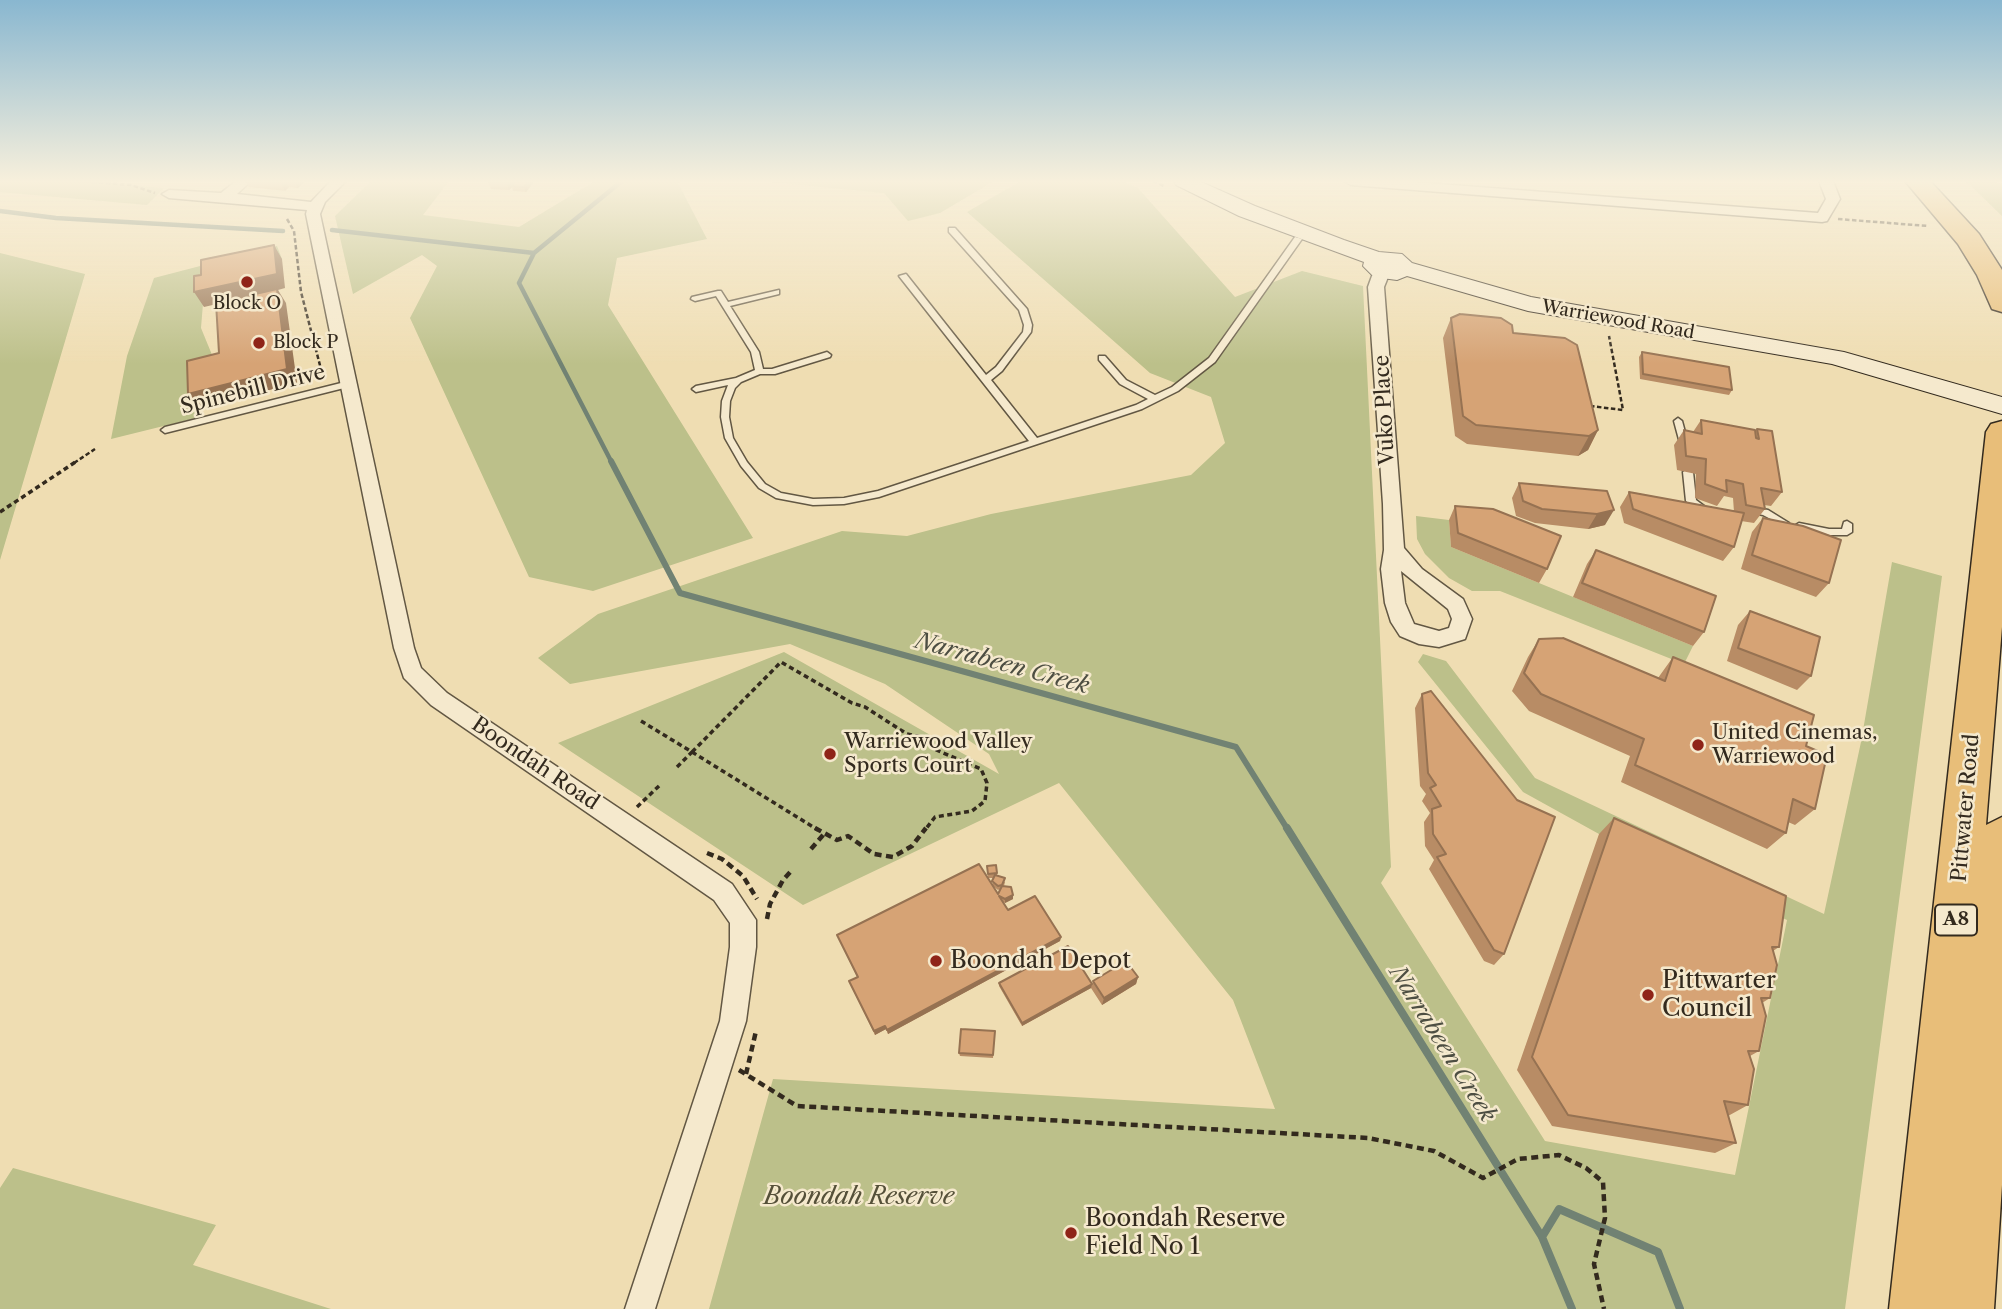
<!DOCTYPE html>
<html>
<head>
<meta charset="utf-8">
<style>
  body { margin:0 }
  canvas { display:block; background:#efddb2 }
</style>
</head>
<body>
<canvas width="2002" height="1309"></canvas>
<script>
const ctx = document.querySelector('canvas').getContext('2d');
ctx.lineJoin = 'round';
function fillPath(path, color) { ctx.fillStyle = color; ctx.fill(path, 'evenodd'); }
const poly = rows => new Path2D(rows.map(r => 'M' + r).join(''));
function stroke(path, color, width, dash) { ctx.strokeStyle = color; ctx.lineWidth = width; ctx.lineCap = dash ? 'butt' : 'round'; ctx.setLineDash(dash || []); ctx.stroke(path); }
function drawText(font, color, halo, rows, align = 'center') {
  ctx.font = font + ' "Libre Caslon Text",serif'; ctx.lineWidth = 5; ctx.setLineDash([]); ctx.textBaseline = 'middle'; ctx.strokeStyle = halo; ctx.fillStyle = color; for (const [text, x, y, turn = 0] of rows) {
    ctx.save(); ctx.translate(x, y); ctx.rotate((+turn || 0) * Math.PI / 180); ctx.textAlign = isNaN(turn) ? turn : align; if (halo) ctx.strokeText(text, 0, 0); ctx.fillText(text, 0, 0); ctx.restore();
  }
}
const green = poly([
  [0,181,90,181,164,188,147,205,0,192],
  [371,181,449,181,423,215,519,227,595,181,684,181,678,183,707,239,617,258,608,305,753,538,593,591,529,577,410,318,437,266,422,255,353,294,335,216],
  [758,181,994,181,940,213,908,221,884,193],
  [1021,181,1121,181,1137,187,1235,297,1302,271,1363,286,1391,867,1381,883,1545,1141,1735,1175,1787,920,1599,834,1523,792,1418,662,1423,654,1446,661,1535,778,1824,914,1861,742,1892,562,1942,576,1845,1309,709,1309,773,1079,1275,1109,1233,1000,1059,783,803,905,558,743,784,652,999,774,989,754,885,684,790,644,570,684,538,658,598,614,842,531,907,536,991,514,1191,475,1225,443,1211,397,1150,373,967,212],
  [1964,181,2002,183,2002,216,1970,185],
  [277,246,282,259,210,275,204,291,201,328,217,367,190,376,196,418,111,439,127,356,154,278],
  [0,253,85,274,0,560],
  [1416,516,1449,520,1451,547,1693,646,1684,664,1500,591,1472,591,1449,578,1425,554,1417,539],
  [13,1168,216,1225,193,1265,331,1309,0,1309,0,1188]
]);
const streamFar2 = poly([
  [0,211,56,218,283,231],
  [332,230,534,253],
  [612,463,519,283,534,253,622,181]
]);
const streamFar1 = poly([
  [611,461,680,593,1236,747,1288,830]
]);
const stream = poly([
  [1287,828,1542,1237,1572,1309],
  [1542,1237,1559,1209,1658,1252,1680,1309]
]);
const pathFar2 = poly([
  [78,181,131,185,155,193],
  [1153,181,1164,186],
  [287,219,294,231,301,292,323,377],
  [1838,219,1928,226],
  [1590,406,1623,410,1609,336],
  [74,463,95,449]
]);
const pathFar1 = poly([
  [0,512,77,461],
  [641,721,692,752],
  [692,752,818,830],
  [692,752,781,662,852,703,865,707,907,734,921,737,934,749,981,769,987,783,985,801,972,811,935,817,925,830],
  [677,767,692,752],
  [637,807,661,784]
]);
const path = poly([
  [815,828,837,840,848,836,874,854,893,857,912,846,926,828],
  [811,849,824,834],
  [707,853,722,859,743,876,757,899],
  [767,919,770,904,783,880,793,869],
  [739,1070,797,1106,1368,1138,1434,1151,1483,1178,1518,1159,1559,1155,1586,1168,1603,1182,1605,1218,1594,1264,1604,1309],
  [746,1074,756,1031]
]);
const lane = poly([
  [949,228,955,228,1027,309,1032,325,1031,332,1002,371,991,380,1037,438,1136,405,1148,399,1120,384,1099,360,1099,356,1105,356,1126,380,1155,395,1172,387,1209,358,1295,237,1302,239,1215,362,1178,391,1142,409,879,497,844,504,813,505,776,498,759,488,741,466,725,438,721,417,722,401,728,385,696,392,692,389,696,386,736,378,755,370,751,352,716,296,695,301,691,299,692,297,718,291,721,291,728,302,779,290,779,294,730,306,759,352,763,369,772,369,827,352,831,355,830,357,775,374,760,374,741,382,735,388,730,401,729,417,733,438,747,462,765,484,781,493,813,499,844,498,878,491,1029,441,899,276,906,274,986,375,996,367,1023,332,1024,325,1019,310,949,232,949,228],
  [349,381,353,384,352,386,165,433,161,430,165,427,349,381],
  [1678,418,1682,421,1689,447,1685,450,1681,447,1674,421,1678,418],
  [1688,469,1693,472,1696,500,1708,509,1710,511,1708,513,1702,513,1686,501,1683,472,1688,469],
  [1752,507,1768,510,1789,523,1784,526,1763,515,1749,512,1747,510,1749,508,1752,507],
  [1847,521,1852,524,1852,532,1847,535,1829,535,1799,529,1794,526,1799,523,1829,529,1842,529,1844,522,1847,521]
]);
const street = poly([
  [236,181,251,181,237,194,311,202,331,181,346,181,325,202,320,214,414,648,421,668,447,693,732,884,756,920,756,947,746,1021,655,1309,625,1309,720,1021,730,947,730,923,714,900,431,705,404,678,394,648,306,214,307,210,169,198,162,194,169,190,221,193,236,181],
  [1344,181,1400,181,1818,213,1826,199,1819,181,1833,181,1840,199,1827,221,1822,222,1351,185,1344,181],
  [1382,267,1390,272,1384,287,1404,548,1422,569,1463,599,1472,619,1465,639,1439,647,1419,644,1400,636,1391,622,1385,603,1381,569,1384,550,1383,504,1368,287,1372,276,1377,269,1382,267],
  [1401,571,1448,609,1452,619,1449,628,1439,631,1414,624,1405,603,1401,571]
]);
const secondary = poly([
  [1173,181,1199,181,1255,206,1344,240,1379,252,1402,254,1412,263,1531,297,1844,352,2002,397,2002,414,1832,364,1528,311,1407,276,1397,280,1374,277,1363,266,1364,262,1239,216,1176,185,1173,181]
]);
const highway = poly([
  [1905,181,1930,181,1979,234,2002,270,2002,312,1992,309,1977,275,1958,244,1905,181],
  [2002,421,2002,627,1986,825,2002,817,2002,1185,1994,1309,1889,1309,1986,432,1991,424,2002,421]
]);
const wall = poly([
  [245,181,305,181,298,188,289,187,285,191,249,187],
  [488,181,532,181,533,183,526,192,513,191,512,187,509,190,491,189],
  [1451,318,1513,333,1598,430,1588,450,1578,456,1467,444,1455,436,1443,338],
  [1642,352,1732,390,1729,395,1640,379,1639,357],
  [1701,420,1755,432,1757,429,1782,492,1771,506,1764,505,1765,509,1754,523,1741,521,1734,547,1723,561,1624,523,1620,507,1629,492,1734,512,1733,498,1724,496,1717,506,1695,498,1696,474,1677,470,1674,445,1684,430,1693,432],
  [1519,483,1607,491,1605,525,1588,529,1535,523,1516,516,1512,498],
  [1455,506,1547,569,1539,583,1451,547,1449,520],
  [1763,518,1829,583,1816,597,1741,569,1752,532],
  [1596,550,1704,632,1693,646,1573,597,1587,564],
  [1750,611,1811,676,1797,690,1727,661,1738,625],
  [1539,639,1658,678,1673,657,1806,746,1815,809,1795,825,1788,822,1786,833,1767,849,1621,782,1630,756,1529,711,1512,691,1528,657],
  [1422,694,1504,954,1494,965,1484,961,1429,869,1434,860,1425,846,1424,822,1430,813,1422,801,1426,794,1420,786,1415,708],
  [1614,818,1779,947,1773,951,1770,998,1762,1003,1759,1051,1750,1056,1748,1105,1728,1116,1736,1143,1715,1153,1552,1126,1517,1070,1599,834],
  [987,866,997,873,997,876,1005,882,1004,886,1013,895,1013,899,1005,903,1003,902,1008,910,1061,937,1060,941,888,1034,886,1029,875,1035,850,984,849,981,857,977,837,935,992,885,994,878,988,878],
  [993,886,998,890,1000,889,998,894],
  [1138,977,1136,984,1102,1005,1091,988,1022,1026,999,986,999,983,1092,984,1093,981],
  [995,1031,993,1058,960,1056,959,1053]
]);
const shadedWall = poly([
  [280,181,286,181,289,187,285,191],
  [294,181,305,181,298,188],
  [506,181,517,181,511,186,512,187,509,190],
  [530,181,532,181,533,183,526,192,524,187],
  [274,245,282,259,285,288,278,290,286,303,297,383,199,408,188,394,277,290,204,307,194,292],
  [1598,430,1588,450,1578,456,1589,436],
  [1614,510,1605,525,1588,529,1597,514],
  [1013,895,1013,899,1005,903,1005,899],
  [1061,937,1060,941,888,1034,887,1030],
  [1138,977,1136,984,1102,1005,1104,998],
  [1092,984,1091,988,1022,1026,1022,1023],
  [885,1026,886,1029,875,1035,874,1031]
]);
const building = poly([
  [516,181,530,181,524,187,511,186,516,181],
  [274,245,277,274,194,292,194,276,201,275,201,260,274,245],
  [277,289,287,369,188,394,187,361,219,353,216,303,277,289],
  [1460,314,1501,318,1512,325,1513,333,1565,338,1577,345,1598,430,1589,436,1476,425,1463,416,1451,318,1460,314],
  [1642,352,1729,367,1732,390,1643,374,1642,352],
  [1701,420,1755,430,1756,438,1759,439,1757,429,1772,431,1782,492,1761,488,1765,509,1746,505,1743,484,1726,480,1727,492,1705,484,1706,459,1686,456,1684,430,1702,434,1701,420],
  [1519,483,1607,491,1614,510,1597,514,1542,509,1523,501,1519,483],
  [1629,492,1744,513,1734,547,1633,509,1629,492],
  [1455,506,1493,509,1561,536,1547,569,1458,533,1455,506],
  [1763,518,1803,526,1841,540,1829,583,1752,555,1763,518],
  [1596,550,1716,596,1704,632,1582,583,1596,550],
  [1750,611,1820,637,1811,676,1738,648,1750,611],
  [1563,638,1665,681,1673,657,1814,715,1806,746,1827,755,1815,809,1793,799,1786,833,1635,765,1644,739,1541,694,1524,673,1539,639,1563,638],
  [1431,691,1517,800,1555,817,1504,954,1494,950,1437,857,1446,854,1433,834,1432,809,1441,806,1430,788,1436,785,1428,773,1422,694,1431,691],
  [1614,818,1786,896,1779,947,1772,947,1777,965,1770,998,1761,998,1766,1016,1759,1051,1748,1051,1754,1069,1748,1105,1724,1101,1736,1143,1568,1115,1532,1057,1614,818],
  [979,864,998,894,1002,886,1011,887,1013,895,1005,899,999,896,1008,910,1035,896,1061,937,887,1030,885,1026,874,1031,849,981,858,977,837,935,979,864],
  [996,865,997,873,988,874,987,866,996,865],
  [995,875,1005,878,1002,885,998,886,992,881,995,875],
  [1068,946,1092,984,1022,1023,999,983,1068,946],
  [1126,961,1138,977,1104,998,1093,981,1126,961],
  [961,1029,995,1031,993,1055,959,1053,961,1029]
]);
const markers = [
  [247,282,7,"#8f2418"],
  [259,343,7,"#8f2418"],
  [1698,745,7,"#8f2418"],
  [830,754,7,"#8f2418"],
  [936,961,7,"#8f2418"],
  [1648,995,7,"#8f2418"],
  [1071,1233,7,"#8f2418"]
];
const farPoinames = [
  ["Block O",247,304],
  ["Block P",273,343,"left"]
];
const farStreetnames = [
  ["Warriewood Road",1618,320,10]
];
const shields = [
  [1956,920,42]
];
const shieldNames = [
  ["A8",1956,920]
];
const streetNames = [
  ["Spinebill Drive",253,390,-14],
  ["Vuko Place",1385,410,-93],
  ["Boondah Road",535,764,34],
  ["Pittwater Road",1966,808,-85]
];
const poiNames = [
  ["United Cinemas,",1712,733],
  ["Warriewood",1712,757],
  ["Warriewood Valley",844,742],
  ["Sports Court",844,766]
];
const waterNames = [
  ["Narrabeen Creek",1002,664,15],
  ["Narrabeen Creek",1442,1044,58]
];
const nearPoinames = [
  ["Boondah Depot",950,961],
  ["Pittwarter",1662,981],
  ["Council",1662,1009],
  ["Boondah Reserve",1085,1219],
  ["Field No 1",1085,1247]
];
const nearParknames = [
  ["Boondah Reserve",859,1197]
];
fillPath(green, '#bcc08a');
stroke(streamFar2, '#718273', 4.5);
stroke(streamFar1, '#718273', 6);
stroke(stream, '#718273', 8);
stroke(lane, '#625743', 3);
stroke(street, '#625743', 3);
stroke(secondary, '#332a1e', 2);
stroke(highway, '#332a1e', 3);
stroke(pathFar2, '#332a1e', 2.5, [4.5, 2.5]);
stroke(pathFar1, '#332a1e', 3.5, [5, 3.5]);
stroke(path, '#332a1e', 4.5, [7, 4.5]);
fillPath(lane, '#f5e9cd');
fillPath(street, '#f5e9cd');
fillPath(secondary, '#f5e9cd');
fillPath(highway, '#e8be79');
fillPath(wall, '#b88c65');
fillPath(shadedWall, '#967252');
fillPath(building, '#d6a375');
stroke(building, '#967252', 2);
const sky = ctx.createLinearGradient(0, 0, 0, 364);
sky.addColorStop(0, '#89b7d0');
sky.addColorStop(0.5, '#f8f0dc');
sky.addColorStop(1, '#f8f0dc00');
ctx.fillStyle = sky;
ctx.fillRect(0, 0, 2002, 364);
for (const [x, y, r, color] of markers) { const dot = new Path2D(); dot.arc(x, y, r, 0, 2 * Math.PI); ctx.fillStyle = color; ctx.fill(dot); stroke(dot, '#f5e9cd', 2.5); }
drawText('18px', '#332a1e', '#f5e9cd', farPoinames);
drawText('18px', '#332a1e', '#f5e9cd', farStreetnames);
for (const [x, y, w] of shields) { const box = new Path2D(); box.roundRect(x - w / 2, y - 15.5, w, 31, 5); ctx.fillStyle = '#f5e9cd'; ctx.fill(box); stroke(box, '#332a1e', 2); }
drawText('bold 19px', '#332a1e', null, shieldNames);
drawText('21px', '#332a1e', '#f5e9cd', streetNames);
drawText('21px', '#332a1e', '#f5e9cd', poiNames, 'left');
drawText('italic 23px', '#4d4e42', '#f5e9cd', waterNames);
drawText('24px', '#332a1e', '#f5e9cd', nearPoinames, 'left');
drawText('italic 24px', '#555039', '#f5e9cd', nearParknames);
</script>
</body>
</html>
